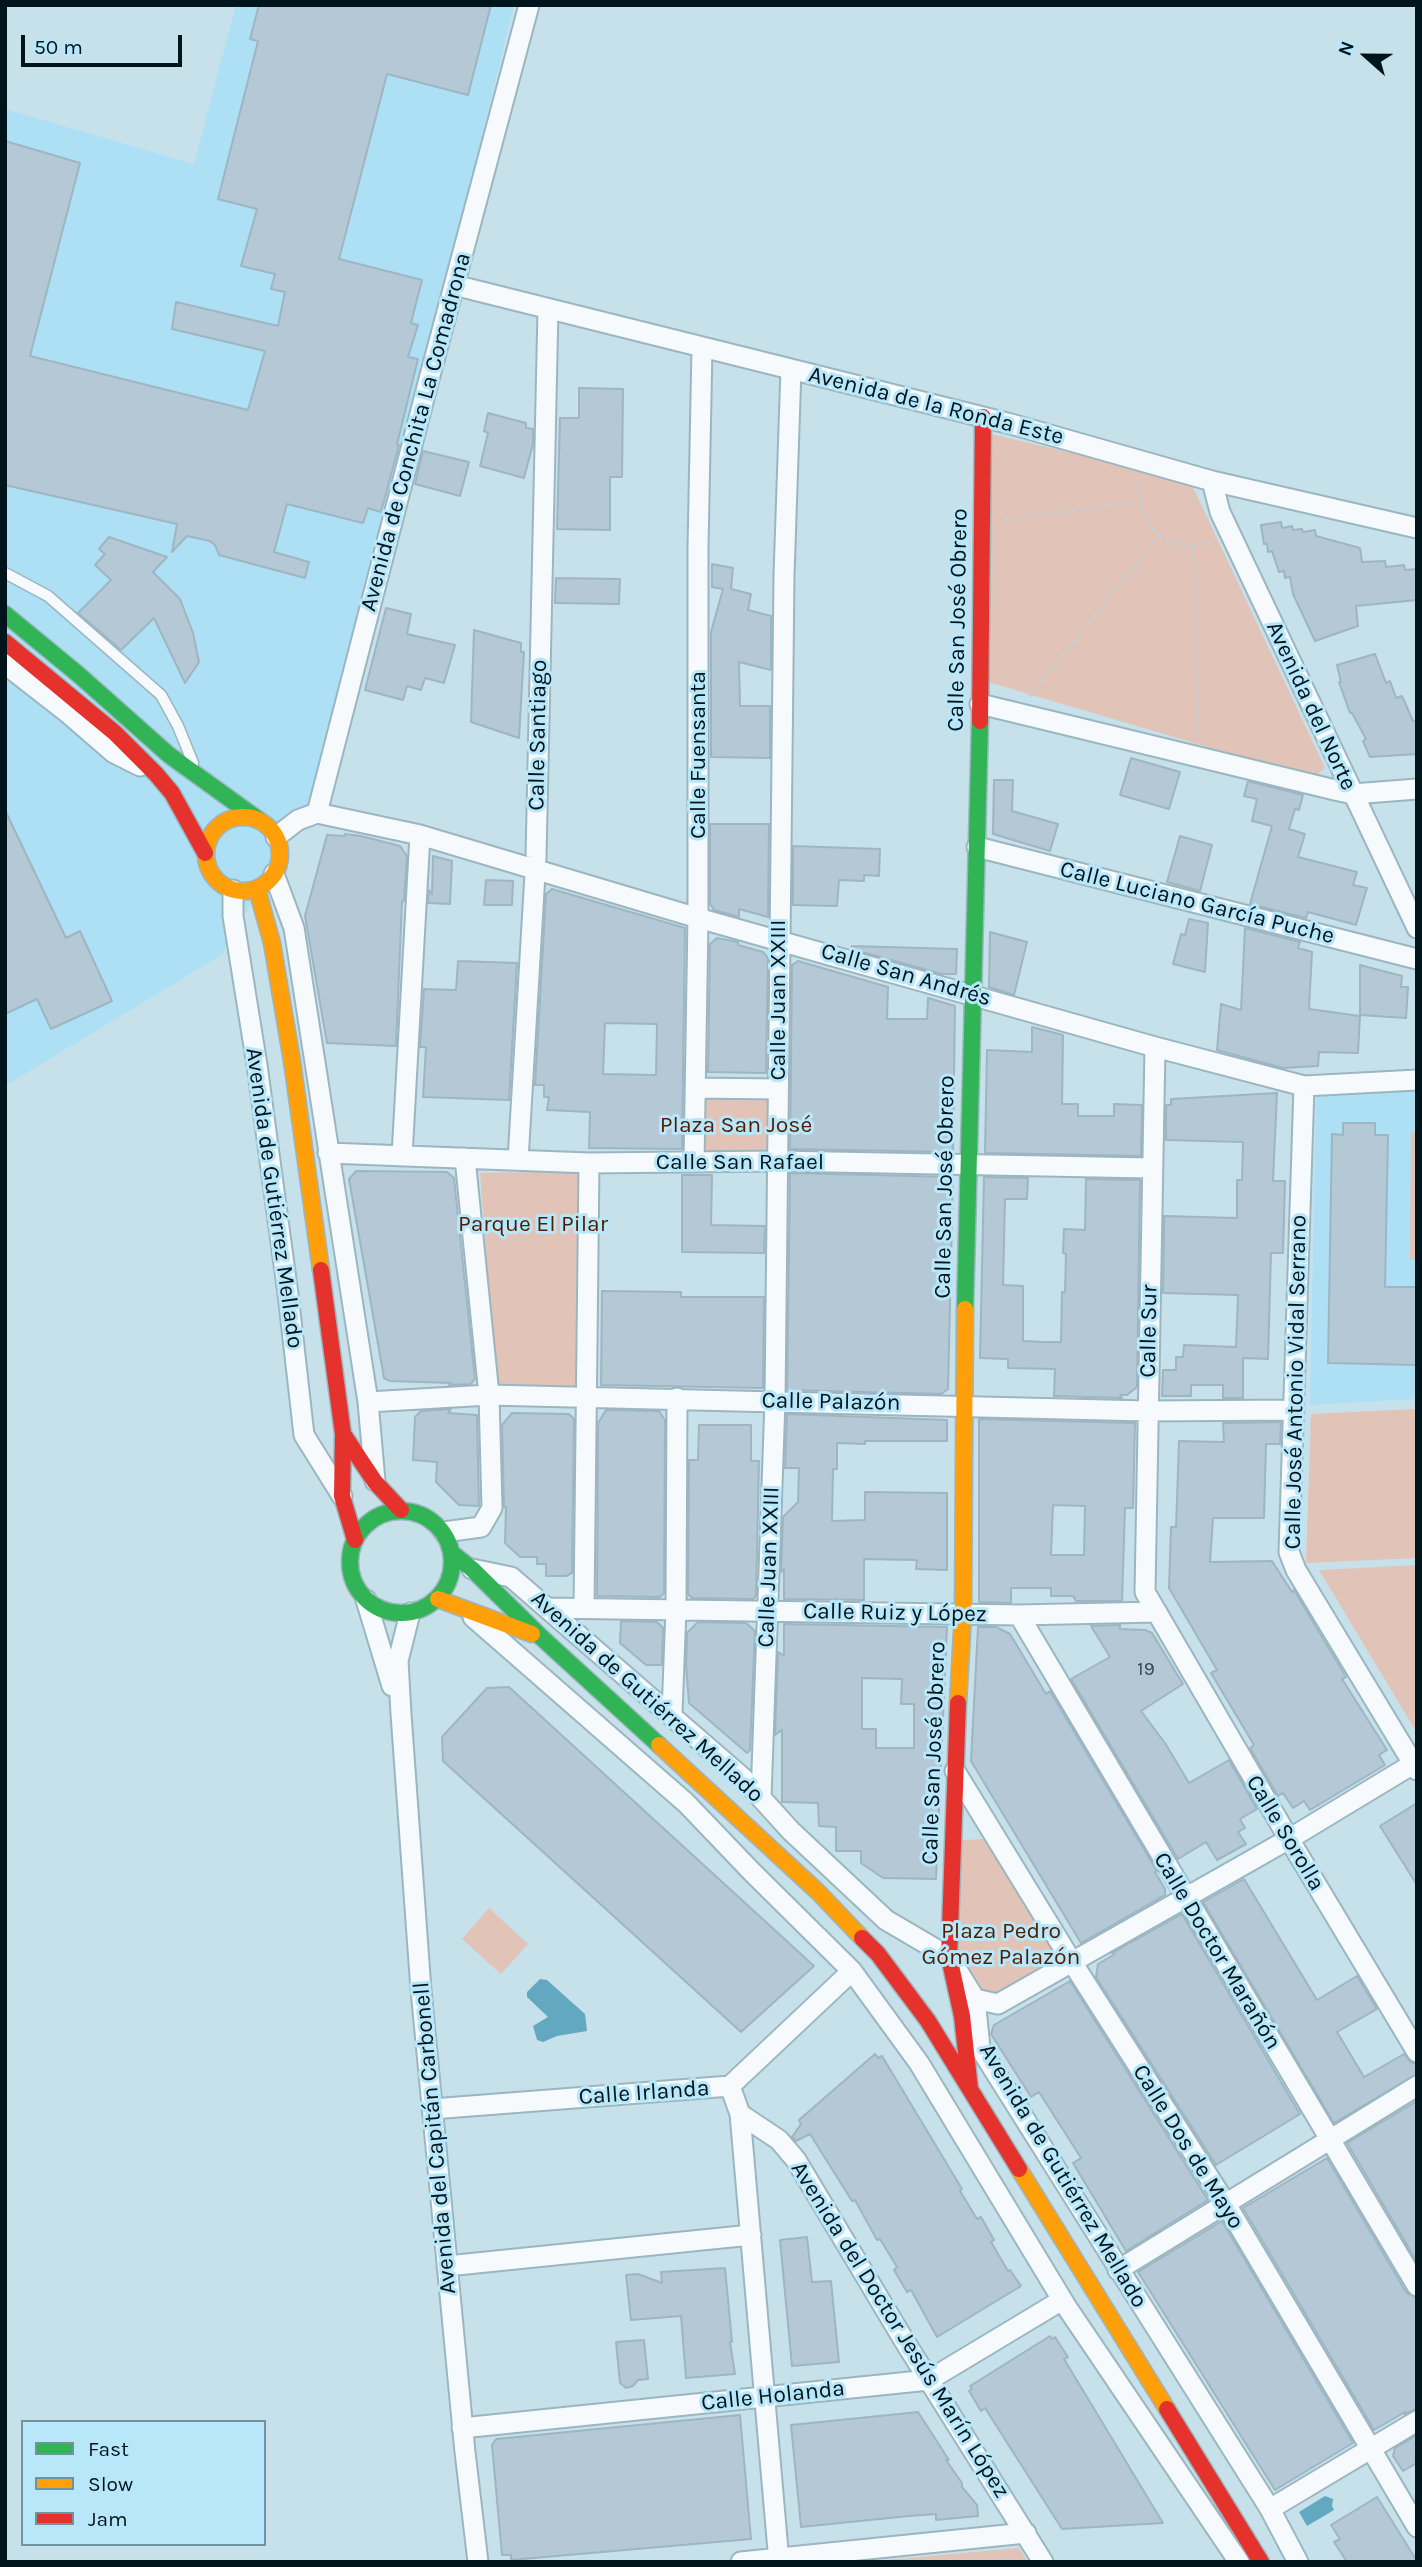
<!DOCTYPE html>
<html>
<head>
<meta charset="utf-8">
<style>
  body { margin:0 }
  #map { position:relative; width:1422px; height:2567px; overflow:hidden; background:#c7e1eb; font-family:Karla,sans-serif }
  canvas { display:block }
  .frame { position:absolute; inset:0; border:7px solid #00141c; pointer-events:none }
  .legend { position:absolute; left:21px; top:2420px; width:245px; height:126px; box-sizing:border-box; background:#b8e7fa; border:2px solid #6e93a1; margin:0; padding:9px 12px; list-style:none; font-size:21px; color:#00141c }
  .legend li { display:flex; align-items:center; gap:14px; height:35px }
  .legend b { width:35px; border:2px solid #6e93a1 }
  .north { position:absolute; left:1331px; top:21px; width:70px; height:70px; -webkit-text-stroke:5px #b8e7fa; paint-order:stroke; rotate:291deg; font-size:19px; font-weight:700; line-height:28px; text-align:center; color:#00141c }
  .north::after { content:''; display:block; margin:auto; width:24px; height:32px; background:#00141c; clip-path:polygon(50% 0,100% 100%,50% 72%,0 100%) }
  .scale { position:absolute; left:21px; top:35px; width:161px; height:32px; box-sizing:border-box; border:4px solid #00141c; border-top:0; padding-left:9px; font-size:21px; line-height:24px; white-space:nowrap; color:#00141c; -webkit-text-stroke:5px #b8e7fa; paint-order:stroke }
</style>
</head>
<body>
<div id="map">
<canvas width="1422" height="2567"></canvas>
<div class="frame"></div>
<ul class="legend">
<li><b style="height:9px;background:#30b455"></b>Fast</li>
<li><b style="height:9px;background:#ff9f0a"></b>Slow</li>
<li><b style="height:9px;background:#e5322d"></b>Jam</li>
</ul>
<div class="north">N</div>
<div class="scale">50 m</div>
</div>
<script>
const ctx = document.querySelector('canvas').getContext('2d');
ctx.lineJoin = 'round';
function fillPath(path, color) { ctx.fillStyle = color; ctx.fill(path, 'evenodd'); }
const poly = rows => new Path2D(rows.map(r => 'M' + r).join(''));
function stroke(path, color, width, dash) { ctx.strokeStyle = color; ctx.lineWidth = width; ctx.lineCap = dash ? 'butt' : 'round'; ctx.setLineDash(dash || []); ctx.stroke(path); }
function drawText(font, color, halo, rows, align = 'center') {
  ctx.font = font + ' Karla,sans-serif'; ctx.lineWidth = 6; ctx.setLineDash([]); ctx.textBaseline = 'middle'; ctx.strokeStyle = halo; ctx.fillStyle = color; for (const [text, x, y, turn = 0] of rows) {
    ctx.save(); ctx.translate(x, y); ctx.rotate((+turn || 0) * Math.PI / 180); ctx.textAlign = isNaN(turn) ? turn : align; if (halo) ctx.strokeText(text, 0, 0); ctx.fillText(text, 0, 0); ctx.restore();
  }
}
const built = poly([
  [236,5,514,5,431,346,310,807,280,850,223,954,5,1086,5,109,194,164],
  [1417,1087,1417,1399,1310,1405,1316,1091]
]);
const green = poly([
  [991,434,1190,481,1325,768,1313,778,988,682],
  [695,1088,778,1089,777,1161,694,1162],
  [1411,1132,1417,1132,1417,1260,1410,1260],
  [582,1171,579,1389,496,1386,480,1173],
  [1417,1409,1417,1558,1306,1563,1311,1414],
  [1417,1565,1417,1733,1319,1570],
  [996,1838,1072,1962,998,2004,975,1999,949,1957,953,1841],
  [489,1908,528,1944,501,1974,462,1939],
  [1019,2548,1028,2562,864,2562]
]);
const water = poly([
  [540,1979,547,1980,585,2014,587,2031,557,2036,543,2042,537,2040,533,2026,548,2017,527,1997,527,1992],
  [1325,2496,1333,2499,1332,2506,1334,2510,1307,2526,1299,2512]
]);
const building = poly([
  [259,5,491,5,468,95,387,74,339,259,422,280,411,323,418,325,408,357,418,359,397,444,399,445,381,512,368,508,363,523,287,504,274,552,309,562,305,578,219,555,215,545,210,541,187,536,172,552,177,524,5,485,5,141,80,163,30,356,248,410,265,351,172,329,176,302,278,326,285,292,271,289,275,274,241,266,257,209,218,199,258,41,250,39,259,5],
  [579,388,623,389,622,477,610,477,610,530,557,529,560,418,579,418,579,388],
  [488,413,526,423,526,428,533,429,533,444,524,478,480,466,488,433,484,431,488,413],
  [423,451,469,462,460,496,415,484,423,451],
  [1281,522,1282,528,1292,526,1293,530,1302,529,1303,532,1315,530,1316,536,1360,548,1362,562,1385,561,1386,567,1404,565,1405,570,1417,569,1417,600,1356,606,1358,626,1315,641,1293,594,1290,577,1285,578,1284,571,1279,572,1272,551,1268,552,1267,544,1264,544,1261,525,1281,522],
  [109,537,167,557,153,572,180,599,193,633,199,662,185,683,154,618,121,650,78,613,111,580,95,565,105,554,99,549,109,537],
  [712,564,733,568,731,589,751,594,748,610,771,616,771,670,739,662,740,706,770,706,770,758,711,757,711,632,723,589,712,587,712,564],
  [556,578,620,579,619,604,555,603,556,578],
  [386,608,411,614,407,634,455,645,444,683,425,678,421,690,407,686,403,700,365,690,386,608],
  [474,630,521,643,521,652,524,652,519,738,471,722,474,630],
  [1375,654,1386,683,1390,681,1396,698,1402,696,1413,721,1417,721,1417,754,1370,757,1363,741,1366,739,1352,713,1350,713,1339,682,1341,682,1337,665,1375,654],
  [1131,758,1180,772,1169,809,1120,795,1131,758],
  [994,780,1013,780,1012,811,1058,824,1050,851,993,834,994,780],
  [1248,781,1303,795,1299,810,1295,809,1289,829,1305,834,1298,857,1357,872,1353,885,1367,888,1356,925,1308,912,1306,918,1250,904,1272,826,1252,821,1257,799,1244,796,1248,781],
  [5,810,66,938,80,931,112,1001,51,1029,37,999,5,1014,5,810],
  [710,824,769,824,768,917,739,909,739,917,714,910,710,904,710,824],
  [345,834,361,836,400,846,407,856,404,901,402,901,396,1046,327,1043,305,916,327,835,345,836,345,834],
  [1180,836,1212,845,1200,891,1167,882,1180,836],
  [793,846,880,849,879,876,864,875,864,881,839,880,837,906,793,905,793,846],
  [433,856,452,861,450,904,428,903,429,890,432,894,433,856],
  [486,880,513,881,512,905,484,905,486,880],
  [552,889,685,928,682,1149,589,1148,590,1112,547,1110,549,1097,544,1097,544,1085,535,1085,546,894,552,889],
  [605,1023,657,1024,656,1075,603,1074,605,1023],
  [1189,919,1208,923,1205,972,1173,964,1181,934,1185,935,1189,919],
  [1245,928,1300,942,1298,948,1312,952,1309,1009,1360,1016,1358,1053,1319,1052,1318,1066,1283,1068,1217,1050,1221,1004,1241,1010,1245,928],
  [990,932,1027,942,1014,995,989,987,990,932],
  [717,938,738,942,738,945,763,952,768,958,766,1073,708,1072,710,944,717,938],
  [852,946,957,949,956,974,942,974,851,949,852,946],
  [458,961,517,963,509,1100,423,1097,426,1047,420,1047,424,989,456,990,458,961],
  [798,961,888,987,887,1019,927,1019,928,998,955,1006,953,1152,790,1149,792,965,798,961],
  [1360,965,1402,976,1401,987,1408,987,1406,1018,1360,1015,1360,965],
  [1032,1027,1063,1035,1062,1104,1078,1104,1078,1116,1114,1116,1114,1104,1142,1105,1141,1156,985,1153,987,1050,1032,1052,1032,1027],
  [1277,1093,1273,1181,1285,1181,1283,1253,1271,1253,1268,1359,1243,1358,1243,1398,1223,1398,1223,1385,1191,1385,1191,1396,1162,1396,1163,1370,1176,1370,1176,1357,1183,1357,1184,1345,1236,1347,1238,1295,1163,1293,1164,1216,1237,1218,1237,1180,1242,1180,1243,1142,1166,1140,1166,1105,1171,1105,1171,1099,1277,1093],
  [1343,1123,1375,1123,1375,1135,1388,1135,1385,1287,1417,1287,1417,1365,1328,1363,1332,1134,1343,1135,1343,1123],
  [356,1171,447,1172,454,1178,475,1379,471,1384,449,1385,451,1383,390,1381,384,1378,349,1179,356,1171],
  [790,1173,953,1177,948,1389,941,1394,787,1390,790,1173],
  [682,1175,712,1175,711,1225,765,1226,764,1253,682,1252,682,1175],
  [984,1177,1028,1178,1027,1199,1005,1199,1003,1285,1023,1286,1023,1341,1043,1342,1061,1342,1062,1292,1065,1292,1066,1254,1063,1253,1064,1229,1085,1230,1086,1179,1140,1180,1137,1387,1127,1395,1120,1395,1122,1398,1054,1396,1055,1369,1008,1368,1008,1359,980,1358,984,1177],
  [602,1291,681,1292,681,1297,764,1297,763,1388,601,1385,602,1291],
  [451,1409,448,1413,477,1415,479,1506,459,1505,436,1482,437,1462,413,1460,415,1417,421,1411,451,1409],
  [606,1410,659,1411,665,1420,664,1593,660,1597,597,1596,598,1423,606,1410],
  [512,1413,569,1414,574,1419,572,1573,566,1576,546,1576,546,1564,537,1564,537,1557,520,1557,505,1543,506,1507,504,1507,502,1425,512,1413],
  [787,1414,947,1420,947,1441,865,1441,865,1444,837,1443,837,1469,833,1469,832,1521,865,1520,865,1492,947,1493,947,1570,916,1569,917,1560,864,1559,864,1600,784,1599,784,1569,781,1572,783,1517,798,1502,799,1468,785,1468,787,1414],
  [979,1419,1135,1423,1133,1508,1125,1508,1122,1601,1076,1601,1073,1596,1051,1596,1051,1588,1011,1588,1011,1603,979,1602,979,1419],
  [1053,1505,1085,1506,1084,1555,1051,1555,1053,1505],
  [1281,1422,1280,1444,1266,1444,1264,1518,1213,1518,1210,1562,1272,1561,1292,1592,1294,1590,1346,1677,1342,1679,1387,1750,1379,1755,1385,1765,1310,1810,1304,1801,1293,1808,1283,1793,1278,1796,1250,1748,1254,1745,1211,1673,1217,1670,1169,1588,1171,1527,1176,1527,1179,1441,1224,1442,1223,1423,1281,1422],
  [699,1425,751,1425,751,1461,759,1461,756,1596,753,1599,692,1598,688,1594,689,1460,698,1460,699,1425],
  [621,1621,657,1622,663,1628,662,1665,646,1665,620,1643,621,1621],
  [698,1622,746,1623,755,1631,750,1750,747,1753,689,1703,686,1665,687,1633,698,1622],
  [784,1624,947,1627,936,1879,883,1878,861,1863,861,1851,836,1851,836,1827,819,1826,818,1803,782,1802,782,1730,775,1735,778,1652,784,1656,784,1624],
  [862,1678,902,1679,901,1704,914,1704,914,1748,876,1748,876,1729,862,1729,862,1678],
  [1120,1625,1120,1629,1145,1630,1152,1633,1183,1684,1141,1711,1165,1743,1189,1783,1229,1760,1257,1809,1240,1819,1245,1828,1238,1832,1246,1844,1217,1860,1206,1842,1178,1859,1071,1679,1110,1657,1091,1626,1120,1625],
  [978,1627,996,1627,1010,1634,1046,1694,1050,1691,1157,1871,1155,1872,1165,1889,1165,1895,1081,1943,971,1761,978,1627],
  [509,1687,814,1966,741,2032,443,1761,442,1737,487,1688,509,1687],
  [1417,1803,1417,1885,1380,1826,1417,1803],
  [1244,1879,1317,2000,1357,1976,1377,2009,1337,2032,1364,2077,1404,2054,1411,2062,1417,2064,1417,2074,1334,2123,1203,1902,1244,1879],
  [1182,1914,1300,2114,1216,2165,1096,1977,1098,1964,1115,1954,1112,1953,1182,1914],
  [1070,1981,1208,2200,1126,2251,1073,2163,1081,2158,1039,2092,1031,2097,991,2034,994,2025,1070,1981],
  [875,2054,878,2058,882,2056,962,2189,960,2191,977,2219,981,2217,994,2240,991,2242,1008,2271,1010,2270,1021,2286,937,2337,911,2290,907,2292,894,2270,897,2267,880,2239,877,2240,855,2200,852,2201,810,2134,796,2141,792,2137,801,2124,799,2120,875,2054],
  [1417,2101,1417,2262,1347,2143,1417,2101],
  [1327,2158,1406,2292,1417,2298,1417,2409,1404,2414,1405,2412,1374,2430,1243,2208,1327,2158],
  [1222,2221,1353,2443,1275,2490,1138,2272,1222,2221],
  [807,2237,812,2282,831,2281,839,2362,792,2366,780,2240,807,2237],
  [725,2268,732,2342,730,2342,735,2374,686,2378,681,2316,631,2320,626,2275,638,2274,662,2283,661,2272,725,2268],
  [1050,2336,1052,2339,1055,2337,1068,2357,1064,2359,1163,2523,1062,2529,985,2408,981,2411,969,2391,972,2389,970,2386,1050,2336],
  [644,2340,648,2379,638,2380,633,2386,626,2388,620,2383,616,2342,644,2340],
  [918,2412,949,2460,946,2460,962,2483,962,2487,977,2505,978,2516,936,2520,936,2514,909,2516,801,2527,791,2425,918,2412],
  [740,2415,751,2539,511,2560,511,2555,502,2555,492,2445,496,2439,740,2415],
  [1417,2435,1417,2463,1403,2471,1393,2456,1395,2448,1417,2435],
  [1377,2497,1417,2561,1417,2562,1347,2562,1334,2542,1340,2539,1331,2525,1377,2497]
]);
const path = poly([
  [1140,481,1139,489,1142,511,1151,527,1164,539,1180,545,1211,543],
  [1004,519,1141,502],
  [1194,546,1198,737],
  [1029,696,1160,535]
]);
const lane = poly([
  [5,573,48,596,161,695,178,726,193,763]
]);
const street = poly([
  [454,285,1011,424,1212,481,1417,528],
  [1212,481,1220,512,1417,928],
  [5,664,69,714,114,753,140,766],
  [980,704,1335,790,1353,794,1417,789],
  [317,813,420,835,698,918,1155,1047,1304,1086,1417,1080],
  [276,837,298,820,317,813,428,383,529,5],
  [977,847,1417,959],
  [274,874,294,928,368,1402,375,1481],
  [233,890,233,916,257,1065,288,1294,304,1435,342,1496],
  [1155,1047,1145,1592,1289,1839,1417,2052],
  [1304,1086,1289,1552,1296,1570,1417,1770],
  [695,1088,778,1089],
  [328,1153,589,1163,777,1161,1151,1168],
  [402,1156,420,835],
  [518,1160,536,857,548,309],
  [694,1162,698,918,698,547,702,347],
  [368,1402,489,1395,1147,1411,1294,1410],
  [444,1532,481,1527,492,1508,489,1395,465,1158],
  [472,1569,511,1577,743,1778,791,1831,886,1920,949,1957,975,1999,980,2048,1270,2509,1298,2562],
  [366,1600,392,1686],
  [549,1608,1019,1615,1157,1612],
  [584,1608,589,1163],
  [410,1613,398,1661,401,1714,421,1990,465,2452,478,2562],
  [1019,1615,1417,2286],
  [473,1617,686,1803,752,1872,852,1971,919,2063,1066,2306,1239,2562],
  [672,1714,676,1609,677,1398],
  [955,1771,1072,1962,1226,2204,1417,2527],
  [761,1798,775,1401,784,575,791,369],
  [975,1999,998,2004,1289,1839,1413,1764],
  [730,2086,740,2114,779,2562],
  [432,2109,730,2086,852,1971],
  [740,2114,779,2140,796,2160,905,2342,1043,2562],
  [447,2266,751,2235],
  [1118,2270,1417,2086],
  [462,2428,929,2380,1062,2300],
  [1270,2509,1417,2421],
  [741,2562,1026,2533]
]);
const fast = poly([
  [5,614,79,675,169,755,259,820],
  [965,1309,980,721],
  '350 1562a51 51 0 1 1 102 0a51 51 0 1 1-102 0Z',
  [453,1554,472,1569,541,1637,659,1745]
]);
const slow = poly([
  '206 854a37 37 0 1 1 74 0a37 37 0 1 1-74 0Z',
  [257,889,272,943,292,1061,321,1270],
  [438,1599,532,1634],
  [958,1703,963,1614,965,1309],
  [659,1745,818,1892,862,1938],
  [1019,2169,1167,2409]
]);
const jam = poly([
  [5,642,115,733,156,774,172,793,205,853],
  [980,721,983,417],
  [321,1270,343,1434,342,1496,355,1540],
  [343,1434,375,1482,401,1510],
  [958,1703,949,1957,962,2016,970,2089],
  [862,1938,878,1954,928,2021,1019,2169],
  [1167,2409,1261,2562]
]);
const numberNames = [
  ["19",1146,1670]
];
const streetNames = [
  ["Avenida de la Ronda Este",936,406,14],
  ["Avenida de Conchita La Comadrona",416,432,-75],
  ["Calle San José Obrero",958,620,-89],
  ["Avenida del Norte",1311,706,65],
  ["Calle Santiago",538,735,-89],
  ["Calle Fuensanta",698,755,-90],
  ["Calle Luciano García Puche",1197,903,14],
  ["Calle San Andrés",906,975,16],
  ["Calle Juan XXIII",778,1000,-90],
  ["Calle San Rafael",740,1162],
  ["Calle San José Obrero",945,1187,-89],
  ["Avenida de Gutiérrez Mellado",274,1198,82],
  ["Calle Sur",1149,1331,-89],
  ["Calle José Antonio Vidal Serrano",1296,1382,-89],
  ["Calle Palazón",831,1402,1],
  ["Calle Juan XXIII",769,1567,-88],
  ["Calle Ruiz y López",895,1613,1],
  ["Avenida de Gutiérrez Mellado",647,1697,42],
  ["Calle San José Obrero",934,1753,-88],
  ["Calle Sorolla",1285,1833,59],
  ["Calle Doctor Marañón",1217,1951,59],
  ["Calle Irlanda",644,2093,-4],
  ["Avenida del Capitán Carbonell",435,2138,-95],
  ["Calle Dos de Mayo",1188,2147,58],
  ["Avenida de Gutiérrez Mellado",1063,2176,59],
  ["Avenida del Doctor Jesús Marín López",900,2330,58],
  ["Calle Holanda",773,2396,-6]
];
const parkNames = [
  ["Plaza San José",736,1125],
  ["Parque El Pilar",533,1224],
  ["Plaza Pedro",1001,1931],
  ["Gómez Palazón",1001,1957]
];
fillPath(built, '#ade0f4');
fillPath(green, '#e1c3b7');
fillPath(water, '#61a8c0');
fillPath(building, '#b4c8d5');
stroke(building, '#9eb5c2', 2);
stroke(lane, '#9ab6c0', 13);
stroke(street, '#9ab6c0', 23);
stroke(fast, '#9ab6c0', 19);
stroke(slow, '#9ab6c0', 19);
stroke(jam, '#9ab6c0', 19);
stroke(path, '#c8cfd3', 3.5, [3.5, 5]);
stroke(lane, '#f7fafc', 10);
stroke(street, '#f7fafc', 19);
stroke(fast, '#30b455', 16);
stroke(slow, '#ff9f0a', 16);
stroke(jam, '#e5322d', 16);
drawText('19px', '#30444d', null, numberNames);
drawText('23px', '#00141c', '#b8e7fa', streetNames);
drawText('23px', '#521c00', '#b8e7fa', parkNames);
</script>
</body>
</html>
